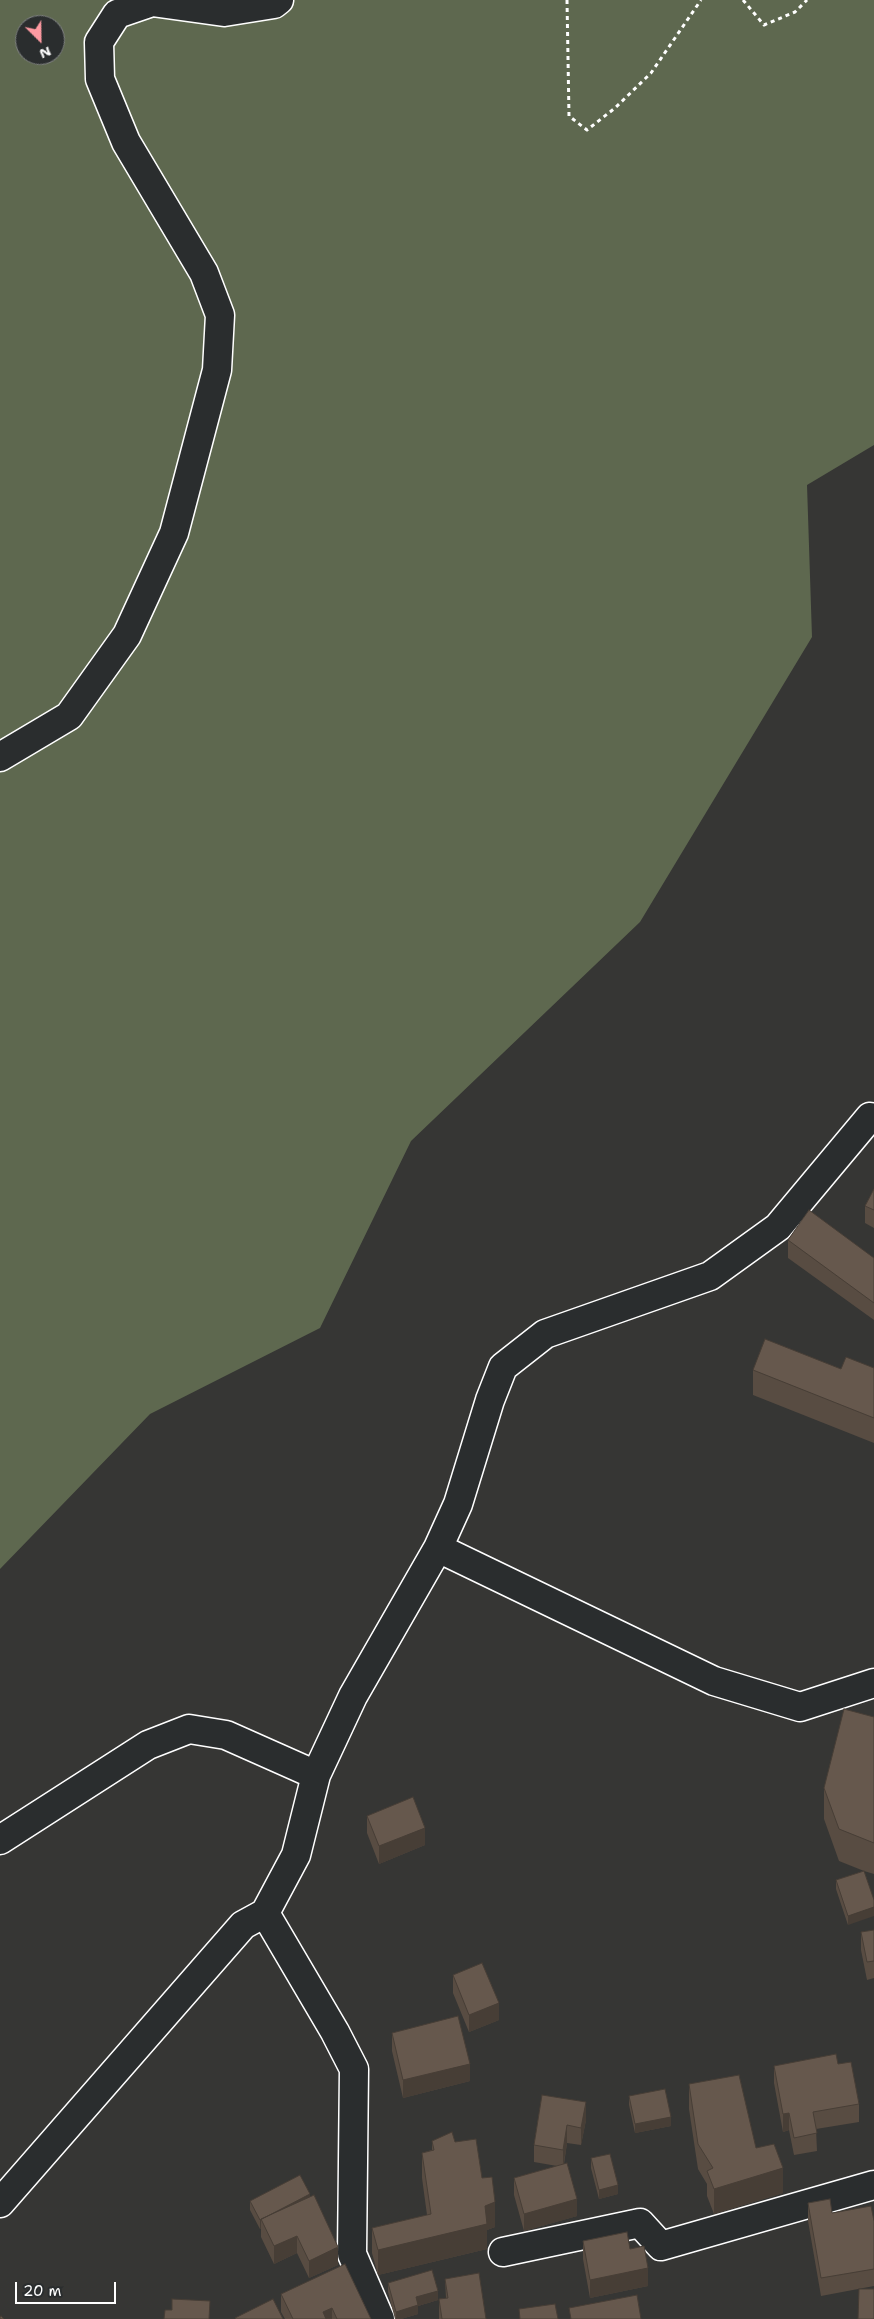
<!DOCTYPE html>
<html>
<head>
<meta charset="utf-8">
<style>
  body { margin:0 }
  #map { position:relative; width:874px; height:2319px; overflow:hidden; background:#363634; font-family:"Shantell Sans",sans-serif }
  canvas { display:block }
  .north { position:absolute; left:15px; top:15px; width:50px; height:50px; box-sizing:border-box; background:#2a2d2e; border:1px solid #7f8182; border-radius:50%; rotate:157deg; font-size:14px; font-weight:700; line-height:20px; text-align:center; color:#fff }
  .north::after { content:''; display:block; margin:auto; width:18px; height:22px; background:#ff9aa2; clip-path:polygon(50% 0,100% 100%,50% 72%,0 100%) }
  .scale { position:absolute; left:15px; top:2282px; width:101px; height:22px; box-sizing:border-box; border:2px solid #fff; border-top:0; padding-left:6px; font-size:15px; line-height:18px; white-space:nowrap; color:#fff; -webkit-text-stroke:4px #2a2d2e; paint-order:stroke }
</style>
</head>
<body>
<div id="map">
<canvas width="874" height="2319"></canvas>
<div class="north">N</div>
<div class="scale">20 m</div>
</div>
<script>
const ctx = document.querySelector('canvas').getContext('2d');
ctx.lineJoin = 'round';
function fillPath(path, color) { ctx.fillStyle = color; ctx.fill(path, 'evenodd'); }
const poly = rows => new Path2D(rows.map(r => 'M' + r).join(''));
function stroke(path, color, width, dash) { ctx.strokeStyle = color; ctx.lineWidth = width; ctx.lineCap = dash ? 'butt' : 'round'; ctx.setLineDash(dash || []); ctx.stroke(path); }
const green = poly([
  [0,0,874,0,874,445,807,485,812,637,640,922,411,1141,320,1328,150,1414,0,1569],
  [25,25,55,25,55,55,25,55]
]);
const path = poly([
  [567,0,569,116,587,130,615,108,651,73,701,0],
  [743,0,764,25,795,12,807,0]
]);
const minor = poly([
  [0,757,69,716,127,635,174,533,217,370,220,315,204,273,126,142,100,79,99,42,117,14,152,2,224,12,274,4,279,0],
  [438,1548,714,1681,800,1707,874,1683],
  [0,1840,148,1745,189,1729,226,1735,316,1775],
  [265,1913,335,2032,354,2069,352,2254,380,2319],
  [0,2203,243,1925,265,1913,296,1855,316,1775,353,1696,438,1548,458,1504,490,1400,503,1367,545,1334,710,1276,778,1227,870,1117],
  [503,2252,640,2223,661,2246,874,2185]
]);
const wall = poly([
  [874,1189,874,1228,865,1223,865,1206],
  [788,1240,874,1258,874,1320,788,1258],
  [874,1368,874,1443,753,1395,753,1370],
  [874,1717,874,1874,864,1871,848,1925,836,1889,836,1880,864,1871,839,1861,824,1819,824,1788],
  [367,1816,425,1845,379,1864,367,1833],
  [874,1930,874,1978,867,1980,861,1950,861,1932],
  [453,1975,499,2020,469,2032,453,1993],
  [392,2033,470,2081,403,2098,392,2051],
  [774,2066,859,2104,859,2122,816,2129,817,2151,794,2155,789,2130,783,2132,774,2083],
  [689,2084,756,2148,783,2193,714,2214,707,2196,707,2184,698,2169,689,2109],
  [542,2095,586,2120,581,2145,567,2143,564,2164,577,2216,524,2231,514,2195,514,2178,557,2166,534,2162,534,2145],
  [629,2096,671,2126,635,2133,629,2105],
  [432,2141,455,2142,482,2178,495,2227,487,2230,487,2249,378,2275,372,2253,372,2228,427,2215,422,2178,422,2153,432,2150],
  [591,2158,618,2194,599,2199,591,2168],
  [310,2197,338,2265,309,2278,297,2253,274,2264,261,2237,261,2228,260,2229,250,2210,250,2201],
  [808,2203,832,2213,874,2221,874,2286,821,2296,808,2221],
  [583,2241,648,2286,590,2298,583,2259],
  [445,2279,486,2319,439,2319,439,2299,446,2298],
  [388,2283,438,2300,418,2306,418,2314,401,2319,395,2319,388,2292],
  [281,2294,371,2319,285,2319,281,2312]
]);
const shadedWall = poly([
  [425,1828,425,1845,379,1864,379,1846],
  [874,1907,874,1916,848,1925,848,1916],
  [499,2003,499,2020,469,2032,469,2015],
  [470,2064,470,2081,403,2098,403,2080],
  [586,2102,586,2120,581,2145,581,2128],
  [789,2113,789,2130,783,2132,783,2114],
  [671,2117,671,2126,635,2133,635,2124],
  [567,2125,567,2143,563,2167,563,2150],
  [783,2168,783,2193,714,2214,714,2189],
  [618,2185,618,2194,599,2199,599,2190],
  [310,2194,310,2203,261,2219,261,2228,260,2229,260,2220],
  [577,2199,577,2216,524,2231,524,2214],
  [495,2202,495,2227,487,2230,487,2249,378,2275,378,2250],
  [297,2236,297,2253,274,2264,274,2246],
  [338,2247,338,2265,309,2278,309,2261],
  [648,2268,648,2286,590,2298,590,2280],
  [438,2291,438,2300,418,2306,418,2314,401,2319,396,2319,396,2312,416,2297],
  [332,2308,332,2319,323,2319,323,2312]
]);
const building = poly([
  [874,1189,874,1210,865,1206,874,1189],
  [809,1210,874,1258,874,1303,788,1240,809,1210],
  [765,1339,841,1369,846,1357,874,1368,874,1418,753,1370,765,1339],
  [844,1709,874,1717,874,1843,839,1829,824,1788,844,1709],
  [413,1797,425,1828,379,1846,367,1816,413,1797],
  [864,1871,874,1900,874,1907,848,1916,836,1880,864,1871],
  [874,1930,874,1961,867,1962,861,1932,874,1930],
  [482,1963,499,2003,469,2015,453,1975,482,1963],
  [458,2016,470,2064,403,2080,392,2033,458,2016],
  [836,2054,838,2064,851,2062,859,2104,813,2112,817,2133,794,2138,789,2113,783,2114,774,2066,836,2054],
  [739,2075,756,2148,774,2144,783,2168,714,2189,707,2171,713,2168,698,2144,689,2084,739,2075],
  [665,2089,671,2117,635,2124,629,2096,665,2089],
  [542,2095,586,2102,581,2128,567,2125,563,2150,534,2145,542,2095],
  [452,2132,455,2142,476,2139,482,2178,492,2177,495,2202,485,2206,487,2224,378,2250,372,2228,431,2214,422,2153,434,2150,432,2141,452,2132],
  [610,2154,618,2185,599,2190,591,2158,610,2154],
  [567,2163,577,2199,524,2214,514,2178,567,2163],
  [300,2175,310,2194,260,2220,250,2201,300,2175],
  [314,2195,338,2247,309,2261,297,2236,274,2246,261,2219,314,2195],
  [830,2199,832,2213,871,2206,874,2221,874,2269,821,2278,808,2203,830,2199],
  [627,2232,630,2249,644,2246,648,2268,590,2280,583,2241,627,2232],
  [345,2264,371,2319,337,2319,332,2308,323,2312,326,2319,293,2319,281,2294,345,2264],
  [432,2270,438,2291,416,2297,418,2305,396,2312,388,2283,432,2270],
  [479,2273,486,2319,442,2319,439,2299,448,2298,445,2279,479,2273],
  [859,2289,874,2289,874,2319,858,2319,859,2289],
  [637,2295,641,2319,571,2319,569,2308,637,2295],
  [172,2299,210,2301,209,2319,164,2319,165,2310,172,2310,172,2299],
  [273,2299,283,2319,236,2319,235,2318,273,2299],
  [555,2304,558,2319,520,2319,519,2309,555,2304],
  [1,2316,4,2319,0,2319,0,2317,1,2316]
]);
fillPath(green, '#5e684f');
stroke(minor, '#fff', 31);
stroke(path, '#fff', 3, [4, 4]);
stroke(minor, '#2a2d2e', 28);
fillPath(wall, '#584c42');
fillPath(shadedWall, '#473e36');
fillPath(building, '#66584d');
stroke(building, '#473e36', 1);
</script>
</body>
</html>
